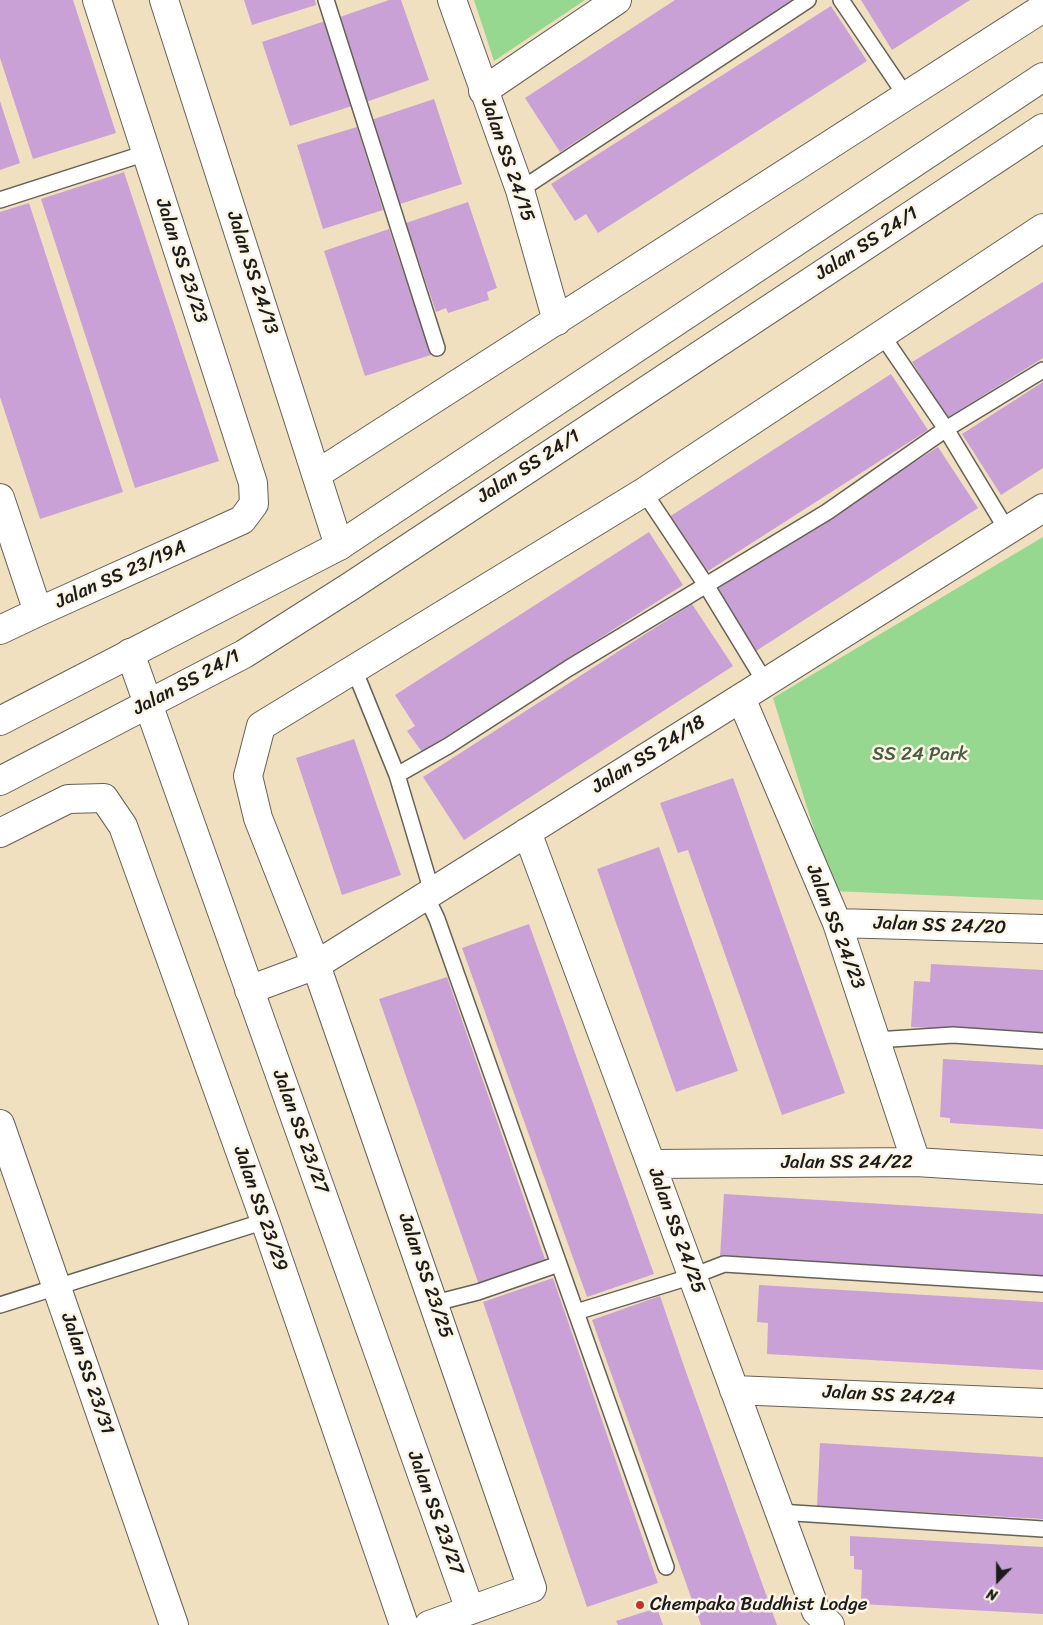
<!DOCTYPE html>
<html>
<head>
<meta charset="utf-8">
<style>
  body { margin:0 }
  #map { position:relative; width:1043px; height:1625px; overflow:hidden; background:#f0e0c0; font-family:Sriracha,sans-serif }
  canvas { display:block }
  .north { position:absolute; left:973px; top:1555px; width:50px; height:50px; -webkit-text-stroke:4px #fcf5e5; paint-order:stroke; rotate:202deg; font-size:14px; font-weight:700; line-height:20px; text-align:center; color:#1c1c1c }
  .north::after { content:''; display:block; margin:auto; width:18px; height:22px; background:#1c1c1c; clip-path:polygon(50% 0,100% 100%,50% 72%,0 100%) }
</style>
</head>
<body>
<div id="map">
<canvas width="1043" height="1625"></canvas>
<div class="north">N</div>
</div>
<script>
const ctx = document.querySelector('canvas').getContext('2d');
ctx.lineJoin = 'round';
function fillPath(path, color) { ctx.fillStyle = color; ctx.fill(path, 'evenodd'); }
const poly = rows => new Path2D(rows.map(r => 'M' + r).join(''));
function stroke(path, color, width, dash) { ctx.strokeStyle = color; ctx.lineWidth = width; ctx.lineCap = dash ? 'butt' : 'round'; ctx.setLineDash(dash || []); ctx.stroke(path); }
function drawText(font, color, halo, rows, align = 'center') {
  ctx.font = font + ' Sriracha,sans-serif'; ctx.lineWidth = 5; ctx.setLineDash([]); ctx.textBaseline = 'middle'; ctx.strokeStyle = halo; ctx.fillStyle = color; for (const [text, x, y, turn = 0] of rows) {
    ctx.save(); ctx.translate(x, y); ctx.rotate((+turn || 0) * Math.PI / 180); ctx.textAlign = isNaN(turn) ? turn : align; if (halo) ctx.strokeText(text, 0, 0); ctx.fillText(text, 0, 0); ctx.restore();
  }
}
const green = poly([
  [474,0,585,0,494,61],
  [1043,537,1043,900,833,891,773,698]
]);
const building = poly([
  [0,0,73,0,116,133,33,159,0,58],
  [244,0,315,0,316,5,252,25],
  [389,0,401,0,429,80,366,102,337,18],
  [675,0,793,0,560,152,525,98],
  [861,0,970,0,892,50],
  [831,6,867,61,598,233,586,214,575,221,551,184],
  [325,21,352,106,290,126,262,42],
  [434,99,462,184,400,204,371,120],
  [0,101,20,163,0,170],
  [357,127,383,210,323,229,297,145],
  [124,172,219,461,135,488,41,199],
  [468,202,497,288,487,292,489,300,448,313,446,308,436,312,406,223],
  [29,203,123,492,40,519,0,397,0,212],
  [389,229,431,355,365,376,324,251],
  [1043,282,1043,358,947,418,912,362],
  [891,374,928,430,705,573,669,517],
  [1043,382,1043,468,1001,495,962,434],
  [938,447,978,508,756,651,715,590],
  [649,532,683,585,422,752,407,731,415,726,395,695],
  [692,604,733,666,464,840,423,777],
  [354,739,401,875,342,895,296,758],
  [733,778,845,1093,782,1115,688,850,678,853,660,803],
  [659,847,738,1071,676,1092,597,869],
  [529,924,654,1274,587,1297,462,948],
  [931,964,1043,970,1043,1034,911,1027,914,981,930,982],
  [447,977,546,1262,479,1285,379,999],
  [943,1059,1043,1065,1043,1129,950,1123,950,1118,940,1117],
  [724,1194,1043,1214,1043,1277,720,1257],
  [553,1278,658,1583,587,1607,483,1302],
  [759,1285,1043,1302,1043,1370,767,1354,768,1323,757,1322],
  [660,1296,686,1372,777,1625,701,1625,592,1320],
  [820,1443,1043,1457,1043,1519,817,1506],
  [850,1536,1043,1547,1043,1614,861,1604,862,1570,854,1569,854,1556,850,1556],
  [657,1608,663,1625,618,1625,616,1621]
]);
const lane = poly([
  [326,0,437,348],
  [841,0,906,96],
  [520,190,808,0],
  [0,200,146,153],
  [882,335,946,429,1007,530],
  [644,492,706,585,765,682],
  [354,669,397,775,432,892],
  [397,775,448,746,569,668,827,512,946,429,1043,370],
  [426,896,437,919,666,1567],
  [876,1040,953,1035,1043,1041],
  [435,1303,478,1292,559,1264],
  [0,1305,265,1221],
  [576,1312,693,1276,724,1264,1043,1284],
  [779,1512,1043,1529]
]);
const street = poly([
  [164,0,339,546],
  [452,0,520,190,557,321],
  [483,91,617,0],
  [317,474,1043,8],
  [0,498,38,612],
  [0,630,38,612,242,520,254,504,253,483,97,0],
  [130,653,470,1610],
  [741,698,837,923,916,1162],
  [527,832,651,1164,816,1611,830,1625],
  [0,833,68,799,104,798,123,826,265,1221,404,1625],
  [837,923,1043,929],
  [249,990,316,965,1043,508],
  [0,1124,174,1625],
  [651,1164,916,1162,1043,1170],
  [734,1390,1043,1403],
  [429,1625,532,1588,316,965,258,818,248,776,261,726,644,492,1043,228]
]);
const secondary = poly([
  [0,721,339,546,1043,77],
  [0,781,244,654,351,586,1043,128]
]);
const markers = [
  [640,1605,5,"#c8321e"]
];
const streetNames = [
  ["Jalan SS 24/15",507,160,71],
  ["Jalan SS 24/1",867,244,-33],
  ["Jalan SS 23/23",181,261,72],
  ["Jalan SS 24/13",252,273,72],
  ["Jalan SS 24/1",529,467,-33],
  ["Jalan SS 23/19A",121,575,-24],
  ["Jalan SS 24/1",187,683,-28],
  ["Jalan SS 24/18",649,755,-32],
  ["Jalan SS 24/20",940,926,2],
  ["Jalan SS 24/23",835,927,69],
  ["Jalan SS 23/27",300,1132,70],
  ["Jalan SS 24/22",847,1163],
  ["Jalan SS 23/29",260,1209,71],
  ["Jalan SS 24/25",676,1231,70],
  ["Jalan SS 23/25",425,1276,71],
  ["Jalan SS 23/31",87,1374,71],
  ["Jalan SS 24/24",889,1396,3],
  ["Jalan SS 23/27",435,1513,70]
];
const parkNames = [
  ["SS 24 Park",920,755]
];
const poiNames = [
  ["Chempaka Buddhist Lodge",650,1605]
];
fillPath(green, '#96d88f');
fillPath(building, '#c9a1d6');
stroke(lane, '#666155', 18);
stroke(street, '#666155', 30);
stroke(secondary, '#666155', 30);
stroke(lane, '#fff', 15);
stroke(street, '#fff', 28);
stroke(secondary, '#fff', 28);
for (const [x, y, r, color] of markers) { const dot = new Path2D(); dot.arc(x, y, r, 0, 2 * Math.PI); ctx.fillStyle = color; ctx.fill(dot); stroke(dot, '#fcf5e5', 2); }
drawText('19px', '#1c1c1c', '#fcf5e5', streetNames);
drawText('19px', '#475e44', '#fcf5e5', parkNames);
drawText('19px', '#1c1c1c', '#fcf5e5', poiNames, 'left');
</script>
</body>
</html>
